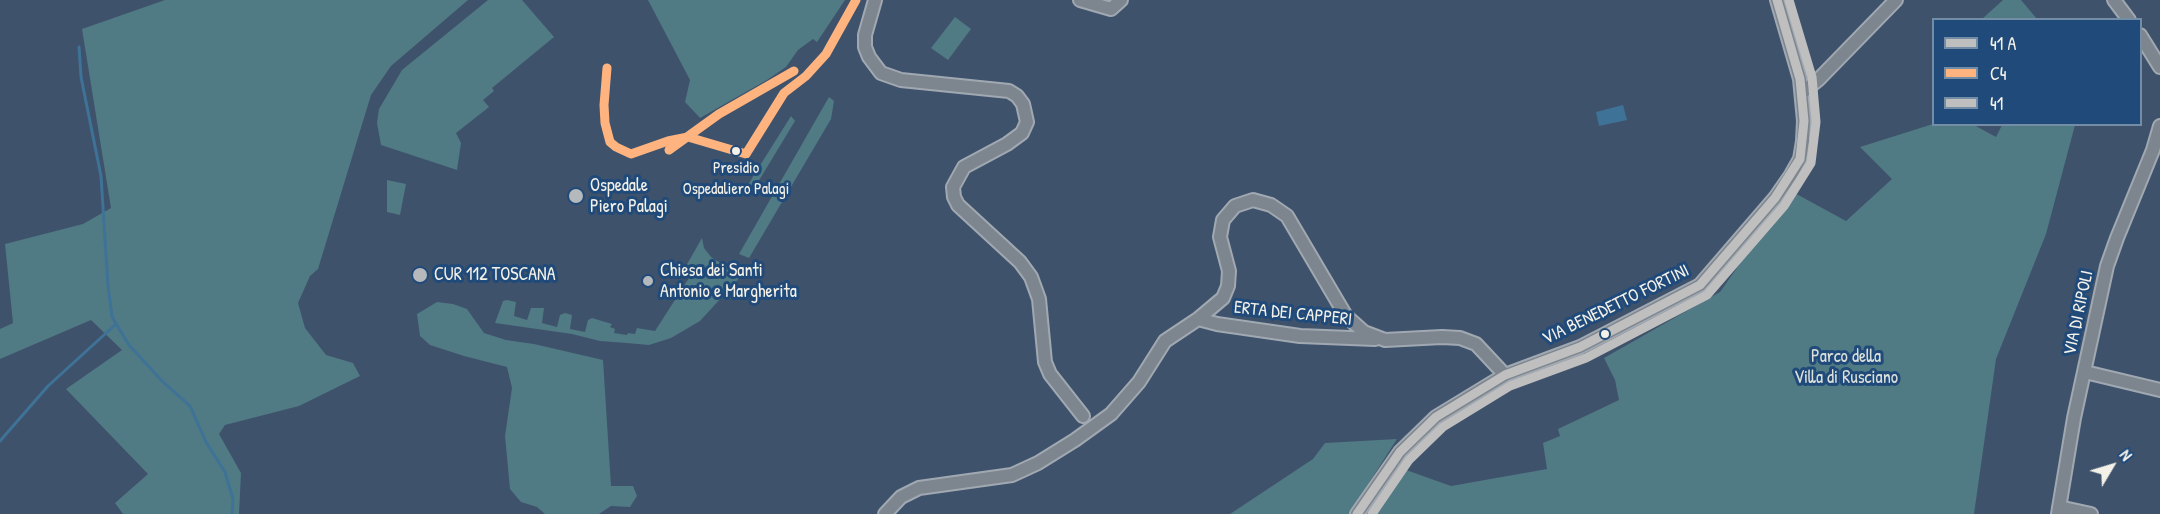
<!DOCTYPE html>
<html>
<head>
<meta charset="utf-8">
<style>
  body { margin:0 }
  #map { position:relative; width:2160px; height:514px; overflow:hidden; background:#3f526b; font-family:"Patrick Hand",sans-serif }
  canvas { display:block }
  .legend { position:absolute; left:1932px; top:18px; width:210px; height:108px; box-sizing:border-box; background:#1f4a7a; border:2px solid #748da6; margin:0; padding:8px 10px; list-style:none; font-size:18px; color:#f4f1e8 }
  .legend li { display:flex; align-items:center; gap:12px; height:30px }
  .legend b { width:30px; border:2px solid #748da6 }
  .north { position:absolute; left:2082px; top:436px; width:60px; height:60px; -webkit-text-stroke:4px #1f4a7a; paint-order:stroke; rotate:52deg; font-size:16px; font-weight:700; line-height:24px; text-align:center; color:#f4f1e8 }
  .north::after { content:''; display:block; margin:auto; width:21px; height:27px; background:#f4f1e8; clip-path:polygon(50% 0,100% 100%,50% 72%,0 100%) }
</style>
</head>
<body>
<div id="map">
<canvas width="2160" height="514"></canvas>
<ul class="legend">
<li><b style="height:8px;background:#c0bfbf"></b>41 A</li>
<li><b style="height:8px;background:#ffb480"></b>C4</li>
<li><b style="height:8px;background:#c0bfbf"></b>41</li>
</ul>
<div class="north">N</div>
</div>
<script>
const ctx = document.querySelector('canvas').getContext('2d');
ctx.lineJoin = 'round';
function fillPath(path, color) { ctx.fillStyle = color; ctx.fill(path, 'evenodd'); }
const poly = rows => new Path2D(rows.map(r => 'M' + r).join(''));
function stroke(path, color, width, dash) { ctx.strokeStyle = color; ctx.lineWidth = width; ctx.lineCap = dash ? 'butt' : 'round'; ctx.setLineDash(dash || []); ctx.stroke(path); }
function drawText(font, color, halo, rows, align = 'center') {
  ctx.font = font + ' "Patrick Hand",sans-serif'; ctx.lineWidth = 6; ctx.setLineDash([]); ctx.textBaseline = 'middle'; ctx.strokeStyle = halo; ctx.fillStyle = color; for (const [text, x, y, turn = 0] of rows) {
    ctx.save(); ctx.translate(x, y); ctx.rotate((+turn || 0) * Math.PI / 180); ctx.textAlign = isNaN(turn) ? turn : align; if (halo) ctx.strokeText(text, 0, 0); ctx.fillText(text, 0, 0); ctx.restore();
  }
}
const green = poly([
  [165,0,468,0,391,66,371,95,318,269,310,276,298,303,305,328,326,355,353,363,360,376,299,406,225,425,219,434,241,473,239,514,123,514,115,503,148,474,66,389,122,350,91,320,0,359,0,329,13,323,5,244,83,224,111,208,82,29],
  [488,0,522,0,554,37,492,88,494,91,483,100,489,107,456,133,461,143,457,170,381,145,377,123,379,109,402,70],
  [648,0,845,0,817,42,813,39,798,50,786,67,767,80,700,118,685,102,690,80],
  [2003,0,2021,0,2037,19,1982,19],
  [955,17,971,29,948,60,931,48],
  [829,97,834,101,831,119,749,258,739,254],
  [791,116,795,121,749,197,744,191],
  [1933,124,1974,125,1996,137,2002,125,2075,125,2046,234,1996,359,1974,514,1365,514,1395,466,1451,486,1547,469,1543,443,1560,436,1558,429,1619,400,1615,380,1604,358,1720,292,1791,191,1846,221,1892,179,1860,147],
  [387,180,406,184,400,215,387,212],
  [702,238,704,248,712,258,735,271,744,273,700,321,671,338,649,345,627,343,600,341,572,334,495,323,503,301,507,300,516,302,514,316,527,320,531,308,544,308,542,323,557,327,560,315,565,313,572,315,570,329,585,332,588,320,592,318,612,324,610,327,615,329,614,333,627,335,628,333,635,334,637,328,655,331,689,278,682,273],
  [437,302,453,304,467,309,484,333,506,340,534,344,603,360,611,486,633,486,637,496,630,507,611,506,599,514,545,514,537,507,521,502,510,489,505,436,512,388,507,367,464,356,430,345,420,336,417,314],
  [1397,439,1349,514,1230,514,1313,459,1325,443]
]);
const water = poly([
  [1623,105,1627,120,1599,126,1596,112]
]);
const stream = poly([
  [79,47,81,77,101,176,108,286,112,317,129,345,162,381,190,406,206,442,225,472,233,499,232,514],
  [0,441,48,386,116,324]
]);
const minor = poly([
  [875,0,865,35,865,47,869,57,881,73,901,80,1009,91,1017,96,1023,104,1027,122,1022,133,1007,144,964,167,953,187,954,197,958,205,1020,262,1031,277,1039,299,1045,362,1050,374,1083,416],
  [1080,0,1111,9,1121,0],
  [2114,0,2129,20],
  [2140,35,2160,67],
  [1803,92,1819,79,1896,0],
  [1198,319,1217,324,1300,336,1375,339],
  [2085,372,2160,390],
  [2059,507,2091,514],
  [885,514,901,497,919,488,1012,475,1038,463,1075,440,1111,414,1139,382,1165,341,1198,319,1223,298,1228,286,1229,271,1220,237,1223,220,1235,206,1253,200,1271,205,1287,216,1346,316,1364,332,1385,340,1442,337,1460,338,1476,344,1505,375],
  [1357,514,1400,452,1436,417,1505,375,1580,347,1700,285,1775,198,1791,175,1800,159,1803,141,1804,121,1800,79,1777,0],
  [2058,514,2074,418,2107,266,2117,238,2153,150,2160,126]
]);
const bus1 = poly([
  [1357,514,1400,452,1436,417,1505,375,1580,347,1700,285,1775,198,1800,159,1804,121,1800,79,1777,0]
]);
const bus2 = poly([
  [607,68,604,105,605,123,610,142,616,147,631,154,668,141,688,137,746,154,784,93,806,76,826,54,856,0],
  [669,150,719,114,794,71]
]);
const bus3 = poly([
  [1372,514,1409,460,1443,427,1510,386,1586,358,1707,295,1784,206,1811,163,1816,122,1812,77,1789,0]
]);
const markers = [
  [736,151,5,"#f4f1e8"],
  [576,196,8,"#b5b9bc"],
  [420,275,8,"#b5b9bc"],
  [648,281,6,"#b5b9bc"],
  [1605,334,5,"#f4f1e8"]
];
const busNames = [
  ["Presidio",736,169],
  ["Ospedaliero Palagi",736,190]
];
const poiNames = [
  ["Ospedale",590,186],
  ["Piero Palagi",590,207],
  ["Chiesa dei Santi",660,271],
  ["Antonio e Margherita",660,292],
  ["CUR 112 TOSCANA",434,275]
];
const streetNames = [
  ["VIA BENEDETTO FORTINI",1616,305,-26],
  ["VIA DI RIPOLI",2079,313,-78],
  ["ERTA DEI CAPPERI",1293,314,6]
];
const parkNames = [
  ["Parco della",1846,357],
  ["Villa di Rusciano",1846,378]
];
fillPath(green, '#507a84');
fillPath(water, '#3e7397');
stroke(stream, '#3e7397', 3);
stroke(minor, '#a0a8b2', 16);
stroke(minor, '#7d868e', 12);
stroke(bus1, '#c0bfbf', 9);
stroke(bus2, '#ffb480', 9);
stroke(bus3, '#c0bfbf', 9);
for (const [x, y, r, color] of markers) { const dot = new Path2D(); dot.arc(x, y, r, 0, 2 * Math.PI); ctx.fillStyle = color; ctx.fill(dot); stroke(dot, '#1f4a7a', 2); }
drawText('16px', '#f4f1e8', '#1f4a7a', busNames);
drawText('18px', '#f4f1e8', '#1f4a7a', poiNames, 'left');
drawText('18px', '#f4f1e8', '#1f4a7a', streetNames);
drawText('18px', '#dce0da', '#1f4a7a', parkNames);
</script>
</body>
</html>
